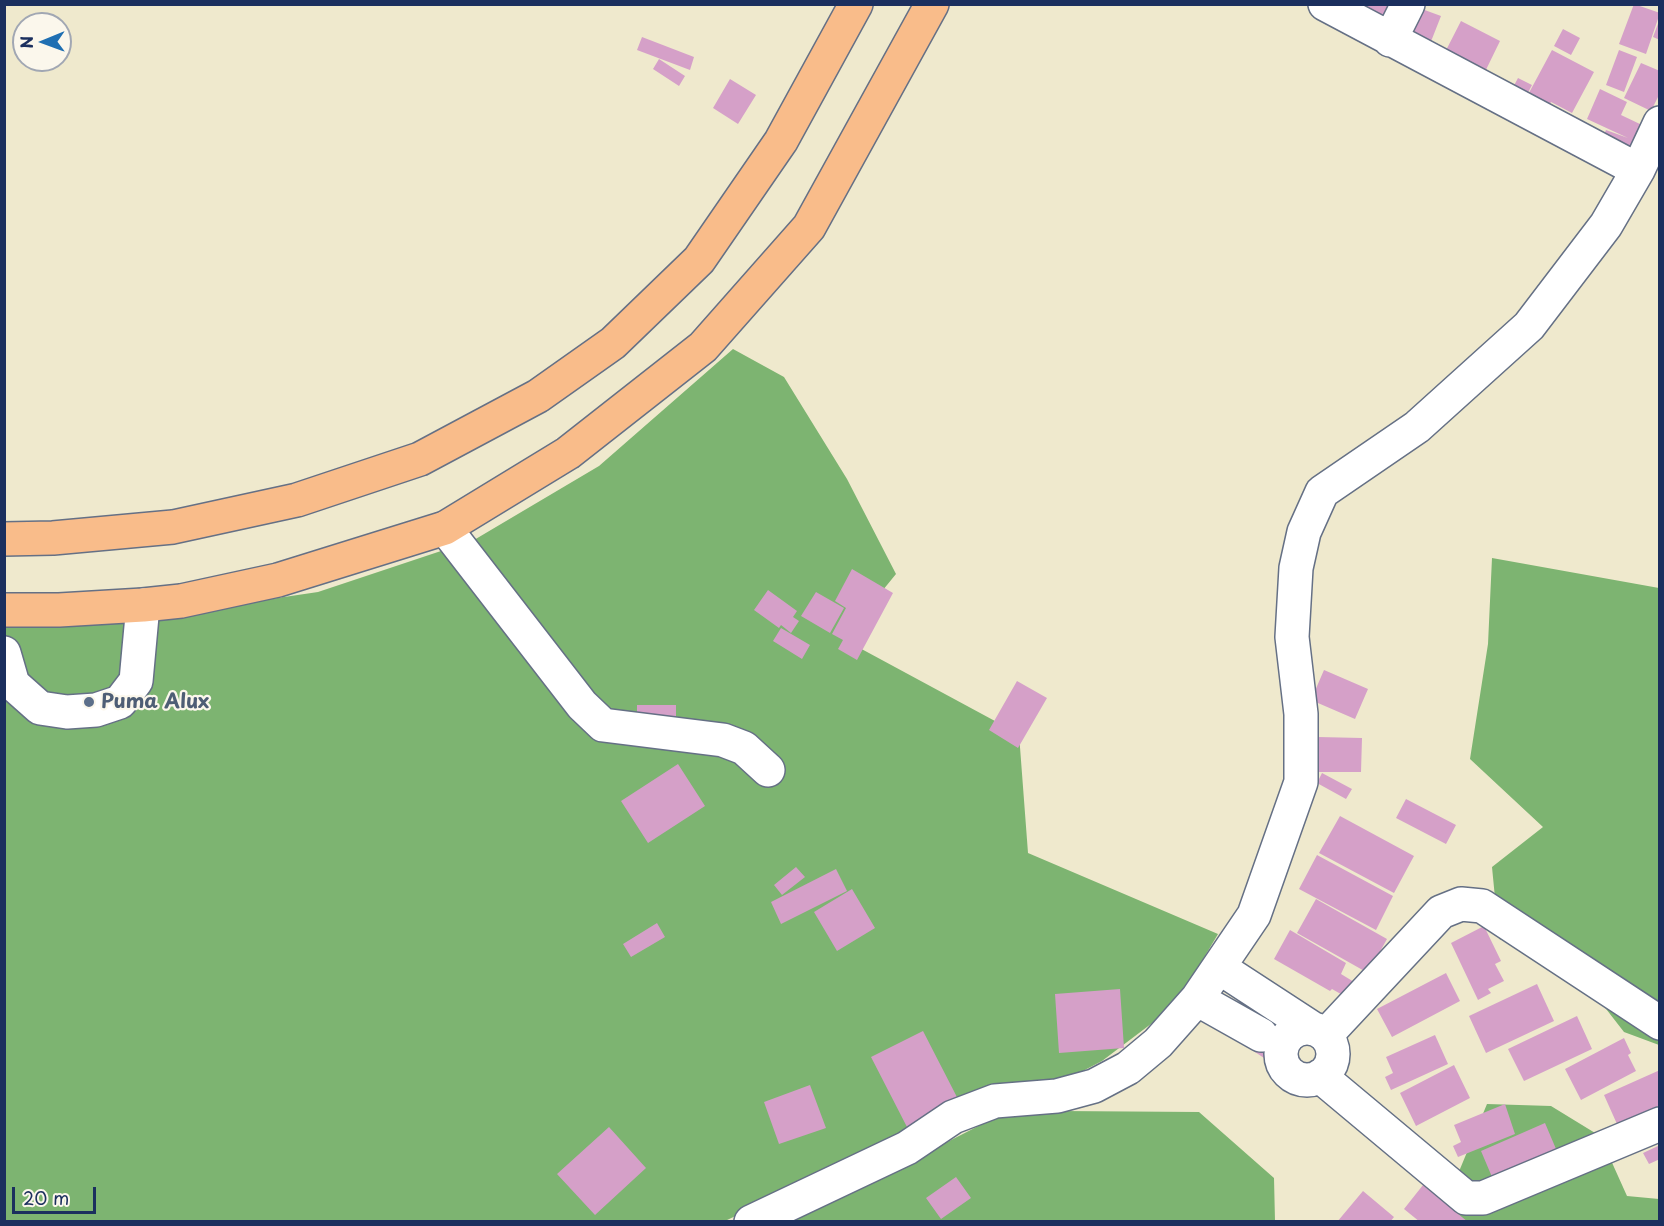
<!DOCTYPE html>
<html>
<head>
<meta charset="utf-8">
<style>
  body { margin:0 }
  #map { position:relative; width:1664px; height:1226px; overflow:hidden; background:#efe9cd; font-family:"Playpen Sans",sans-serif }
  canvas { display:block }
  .frame { position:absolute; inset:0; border:6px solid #1b2f5e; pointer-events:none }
  .north { position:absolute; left:12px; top:12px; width:60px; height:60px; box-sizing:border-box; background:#fbf7ec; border:2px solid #a1a7b3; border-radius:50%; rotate:269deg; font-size:16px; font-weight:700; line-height:24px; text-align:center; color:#1b2f5e }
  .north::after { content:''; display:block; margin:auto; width:21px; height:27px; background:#1f6fb2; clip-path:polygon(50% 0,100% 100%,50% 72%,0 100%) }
  .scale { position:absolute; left:12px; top:1187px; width:84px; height:27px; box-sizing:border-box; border:3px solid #1b2f5e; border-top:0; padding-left:8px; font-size:18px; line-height:21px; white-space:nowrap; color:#1b2f5e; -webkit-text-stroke:4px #fbf7ec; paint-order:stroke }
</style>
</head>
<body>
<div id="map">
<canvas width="1664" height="1226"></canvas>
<div class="frame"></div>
<div class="north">N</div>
<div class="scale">20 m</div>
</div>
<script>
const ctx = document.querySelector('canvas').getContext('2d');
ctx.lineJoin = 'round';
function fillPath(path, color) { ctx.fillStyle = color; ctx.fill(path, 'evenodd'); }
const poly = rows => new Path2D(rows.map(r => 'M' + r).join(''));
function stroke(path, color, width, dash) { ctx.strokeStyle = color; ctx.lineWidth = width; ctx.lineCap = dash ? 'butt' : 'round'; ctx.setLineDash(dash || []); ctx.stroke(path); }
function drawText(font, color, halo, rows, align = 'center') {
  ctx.font = font + ' "Playpen Sans",sans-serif'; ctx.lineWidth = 4.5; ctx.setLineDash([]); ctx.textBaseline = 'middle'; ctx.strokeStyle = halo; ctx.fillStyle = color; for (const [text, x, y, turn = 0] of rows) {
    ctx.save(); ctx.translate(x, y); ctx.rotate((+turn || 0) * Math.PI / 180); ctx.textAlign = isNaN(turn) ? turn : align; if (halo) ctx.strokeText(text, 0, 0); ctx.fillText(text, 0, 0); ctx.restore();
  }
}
const forest = poly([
  [733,349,784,377,847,479,896,574,843,639,1019,734,1028,853,1218,934,1176,1005,1102,1061,1052,1087,904,1136,725,1221,5,1222,5,621,122,621,318,592,474,540,599,466],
  [1492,558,1659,588,1659,1045,1624,1032,1568,960,1499,939,1492,867,1543,827,1470,759,1488,644],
  [1487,1104,1551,1106,1600,1136,1627,1196,1659,1199,1659,1221,1438,1222],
  [1059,1111,1199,1112,1274,1178,1275,1221,791,1222,998,1116]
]);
const building = poly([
  [1329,4,1395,4,1388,30],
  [1634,4,1660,13,1646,54,1619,44],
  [1411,5,1441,16,1430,44,1401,33],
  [1461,21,1500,41,1481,80,1439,64],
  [1659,21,1660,21,1660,40,1653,37],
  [1563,29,1580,38,1571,55,1554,46],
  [642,37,694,57,690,70,637,50],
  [1552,50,1594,72,1572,113,1551,102,1544,115,1523,104],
  [1619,50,1637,57,1624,92,1606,85],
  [659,59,685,76,679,86,653,69],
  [1641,63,1660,71,1660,93,1651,111,1624,98],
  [1518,78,1532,85,1522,104,1508,97],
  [730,79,756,95,738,124,713,108],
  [1600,89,1627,102,1621,115,1642,125,1627,157,1600,144,1606,130,1628,138,1587,119],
  [852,569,893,593,857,660,838,649,843,640,832,634,846,608,835,601],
  [768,590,797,611,793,617,799,621,791,633,781,625,779,628,754,610],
  [816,592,844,608,830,633,801,616],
  [781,628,810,645,802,659,773,641],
  [1324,670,1368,689,1355,719,1311,700],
  [1017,681,1047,698,1018,748,989,730],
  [637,705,676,705,676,721,637,722],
  [1318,737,1362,738,1361,772,1317,772],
  [678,764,705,806,648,843,621,801],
  [1322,773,1352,789,1346,799,1317,783],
  [1406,799,1456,825,1446,844,1396,818],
  [1340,816,1414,856,1394,893,1319,853],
  [1317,855,1393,896,1376,930,1299,889],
  [796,867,805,877,782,895,774,885],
  [836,869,847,891,781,924,771,902],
  [852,889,875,928,837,951,814,912],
  [1316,899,1387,939,1368,973,1297,933],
  [657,923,665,937,631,957,623,944],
  [1484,926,1501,961,1495,964,1504,981,1488,989,1491,993,1478,1000,1451,943],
  [1290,930,1346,963,1341,974,1354,982,1346,997,1332,989,1330,991,1274,959],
  [1446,973,1460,1001,1392,1037,1377,1009],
  [1537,984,1554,1021,1486,1053,1469,1016],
  [1120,989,1124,1048,1059,1053,1055,994],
  [1577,1016,1592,1049,1524,1081,1508,1049],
  [1270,1023,1281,1031,1264,1058,1252,1050],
  [923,1031,959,1101,907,1127,871,1057],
  [1435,1035,1448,1064,1391,1090,1385,1077,1393,1073,1386,1057],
  [1624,1038,1631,1053,1628,1055,1636,1071,1581,1100,1565,1069],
  [1454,1065,1470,1098,1416,1126,1400,1093],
  [1660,1070,1660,1105,1617,1124,1604,1095],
  [810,1085,826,1128,779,1144,764,1102],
  [1505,1104,1515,1134,1458,1157,1453,1146,1461,1142,1454,1125],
  [1545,1123,1559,1156,1495,1184,1481,1151],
  [609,1127,646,1168,595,1215,557,1174],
  [1658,1146,1660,1159,1649,1164,1643,1153],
  [956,1177,971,1198,941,1219,926,1198],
  [1423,1185,1468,1222,1420,1222,1404,1209],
  [1363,1191,1394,1217,1390,1222,1337,1222]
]);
const minor = poly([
  [1325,4,1638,170],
  [1390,40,1408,4],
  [445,528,582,705,603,725,723,740,744,748,768,770],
  [4,653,13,684,40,708,67,712,96,710,120,702,136,681,143,605],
  [1220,968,1312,1028],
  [1197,999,1261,1035],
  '1281 1054a26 26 0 1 1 52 0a26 26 0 1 1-52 0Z',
  [1326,1035,1441,912,1461,904,1482,906,1660,1023],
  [1320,1076,1466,1198,1483,1198,1660,1124],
  [751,1222,907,1148,953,1117,995,1101,1057,1096,1094,1086,1128,1068,1158,1043,1197,999,1254,915,1301,782,1301,714,1292,637,1296,568,1304,532,1322,492,1417,427,1529,326,1606,225,1638,170,1660,123]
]);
const highway = poly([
  [4,539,53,538,173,527,297,500,420,459,538,396,613,343,699,260,781,141,856,4],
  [4,610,59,610,143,605,181,601,278,580,445,528,568,453,703,347,809,227,932,4]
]);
const markers = [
  [89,702,6,"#5c6f8a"]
];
const serviceNames = [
  ["Puma Alux",101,702]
];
fillPath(forest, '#7db471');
fillPath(building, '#d5a0c8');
stroke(minor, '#657085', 36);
stroke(highway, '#657085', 36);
stroke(minor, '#fff', 33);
stroke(highway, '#f9bc8a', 33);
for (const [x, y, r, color] of markers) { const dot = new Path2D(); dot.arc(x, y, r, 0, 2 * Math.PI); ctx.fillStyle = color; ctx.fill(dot); stroke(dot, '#fbf7ec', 2); }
drawText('bold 20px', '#4e5e75', '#fbf7ec', serviceNames, 'left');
</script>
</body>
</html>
